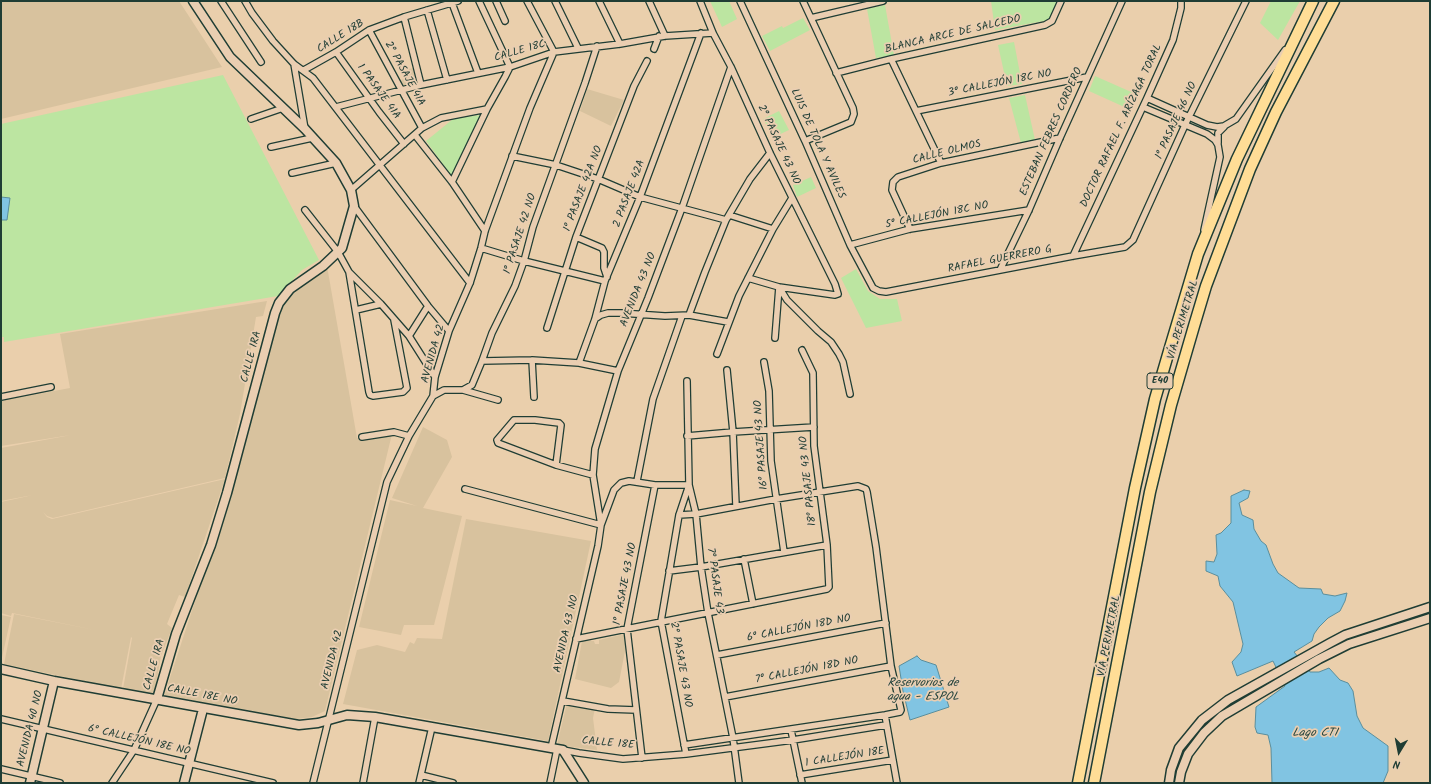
<!DOCTYPE html>
<html>
<head>
<meta charset="utf-8">
<style>
  body { margin:0 }
  #map { position:relative; width:1431px; height:784px; overflow:hidden; background:#eacfac; font-family:Kalam,sans-serif }
  canvas { display:block }
  .frame { position:absolute; inset:0; border:2px solid #1f3d34; pointer-events:none }
  .north { position:absolute; left:1379px; top:732px; width:40px; height:40px; -webkit-text-stroke:3px #eaceb1; paint-order:stroke; rotate:190deg; font-size:11px; font-weight:700; line-height:16px; text-align:center; color:#1f3d34 }
  .north::after { content:''; display:block; margin:auto; width:14px; height:18px; background:#1f3d34; clip-path:polygon(50% 0,100% 100%,50% 72%,0 100%) }
</style>
</head>
<body>
<div id="map">
<canvas width="1431" height="784"></canvas>
<div class="frame"></div>
<div class="north">N</div>
</div>
<script>
const ctx = document.querySelector('canvas').getContext('2d');
ctx.lineJoin = 'round';
function fillPath(path, color) { ctx.fillStyle = color; ctx.fill(path, 'evenodd'); }
const poly = rows => new Path2D(rows.map(r => 'M' + r).join(''));
function stroke(path, color, width, dash) { ctx.strokeStyle = color; ctx.lineWidth = width; ctx.lineCap = dash ? 'butt' : 'round'; ctx.setLineDash(dash || []); ctx.stroke(path); }
function drawText(font, color, halo, rows, align = 'center') {
  ctx.font = font + ' Kalam,sans-serif'; ctx.lineWidth = 3.5; ctx.setLineDash([]); ctx.textBaseline = 'middle'; ctx.strokeStyle = halo; ctx.fillStyle = color; for (const [text, x, y, turn = 0] of rows) {
    ctx.save(); ctx.translate(x, y); ctx.rotate((+turn || 0) * Math.PI / 180); ctx.textAlign = isNaN(turn) ? turn : align; if (halo) ctx.strokeText(text, 0, 0); ctx.fillText(text, 0, 0); ctx.restore();
  }
}
const built = poly([
  [1,1,179,1,222,67,1,119],
  [415,68,418,83,402,87,399,81,408,77,407,69],
  [587,89,624,100,611,126,580,111],
  [327,266,357,438,392,434,325,711,312,717,297,719,164,696,241,461,281,306,286,296],
  [267,301,263,316,256,317,240,414,225,478,53,518,47,516,43,512,47,517,52,519,225,479,185,597,179,595,167,624,172,628,161,656,154,695,123,689,132,638,131,637,121,689,4,664,14,614,95,630,12,613,11,616,1,613,1,502,33,495,1,501,1,448,71,435,1,446,1,401,70,388,60,334],
  [423,427,447,440,452,457,423,508,462,516,434,625,404,625,401,635,359,627,390,500,417,506,392,498],
  [466,519,591,541,548,741,343,704,357,650,377,645,405,652,410,642,414,644,417,638,442,639],
  [1,615,11,617,1,662],
  [625,634,626,646,619,682,611,688,575,679,582,641,594,641,595,644,599,644,599,640],
  [567,703,595,708,593,718,597,750,557,745]
]);
const green = poly([
  [710,1,729,1,737,19,722,27],
  [991,1,1057,1,1049,20,995,30],
  [1271,1,1300,1,1278,40,1260,23],
  [885,5,894,55,876,58,867,9],
  [803,18,810,30,770,51,762,36,782,26,783,28],
  [1014,42,1022,84,1007,86,998,45],
  [223,75,319,260,302,270,278,296,4,342,4,337,2,337,1,324,1,124],
  [1095,76,1138,95,1131,110,1089,91],
  [1025,95,1035,140,1021,143,1009,98],
  [779,111,789,130,774,137,763,119],
  [480,115,454,175,451,175,426,141,453,119],
  [811,177,816,188,797,197,793,185],
  [856,269,868,291,880,299,897,299,902,321,866,328,841,278]
]);
const water = poly([
  [1,197,10,198,7,220,1,220,1,197],
  [1244,490,1250,491,1248,498,1239,503,1242,515,1253,520,1254,529,1261,541,1266,545,1273,564,1278,573,1299,588,1321,589,1323,594,1335,596,1347,593,1345,601,1340,611,1328,618,1319,627,1314,634,1312,641,1294,652,1310,672,1319,672,1329,668,1340,680,1348,683,1353,691,1357,716,1363,728,1388,746,1388,771,1383,783,1272,783,1271,748,1268,735,1257,733,1255,727,1256,707,1285,686,1273,661,1237,676,1232,662,1241,652,1243,644,1233,602,1220,586,1218,576,1206,571,1206,561,1214,562,1217,554,1216,535,1221,533,1231,523,1231,496,1244,490],
  [917,656,921,660,936,665,949,707,910,720,903,691,899,666,917,656]
]);
const street = poly([
  [221,1,261,62],
  [245,1,252,13,273,41,294,64,313,78,470,283],
  [479,1,510,67],
  [496,1,505,21],
  [555,1,578,48],
  [599,1,620,44],
  [649,1,665,36],
  [700,1,713,33,731,67,770,153,835,284,838,294,835,295,779,287,748,278],
  [740,1,805,141,850,245,873,288,879,291,886,292,1073,256,1125,247,1133,240,1185,125,1246,1],
  [803,1,853,108,854,114,851,122,805,141],
  [452,3,478,73],
  [427,10,447,80],
  [404,17,421,85],
  [811,18,883,1],
  [369,30,422,128],
  [654,49,659,36],
  [336,52,379,112,404,144],
  [891,59,941,163],
  [294,64,305,129],
  [304,70,336,52,369,30,404,17,458,1],
  [836,73,891,59,1045,25,1052,21,1061,1],
  [1147,98,1207,125,1217,127,1224,126,1236,119,1285,50],
  [336,107,421,85,510,67,554,52,620,44,665,36,713,33],
  [1143,107,1207,134,1215,140,1218,145,1220,157,1204,230],
  [916,111,1087,77],
  [251,119,283,108],
  [415,135,452,182,485,231],
  [1218,143,1218,133,1224,127],
  [271,147,312,138],
  [512,156,556,165,598,179,640,197,726,220],
  [292,173,336,163],
  [452,182,487,109],
  [351,190,422,128,441,118,487,109,505,77,510,67],
  [354,206,428,306,449,331],
  [305,210,338,252,349,272,381,304,409,336,435,377],
  [729,215,773,229],
  [910,229,892,190,893,182,898,177,941,163,1060,138],
  [576,237,602,248,604,252,604,268,607,277],
  [850,245,910,229,1029,210],
  [481,248,524,261,605,281],
  [1073,256,1147,98,1173,40,1181,8,1181,1],
  [1000,270,1029,210,1060,138,1122,1],
  [349,272,369,392,370,395,373,396,403,392,407,388,394,320],
  [356,310,381,304],
  [689,315,705,272,726,220,750,179,770,153],
  [595,319,601,315,608,313,621,313,665,316,689,315,728,322],
  [547,328,576,237,634,86,647,61],
  [409,336,428,306],
  [775,338,779,287,787,300,818,331,831,342,839,354,843,362,850,394],
  [717,354,739,296,773,229,792,198],
  [532,360,534,397],
  [482,361,532,360,579,363,618,371],
  [764,362,769,391,771,461,784,552],
  [579,363,595,319,605,281,640,197,701,33],
  [727,370,733,432,736,506],
  [687,381,689,485,696,514,701,567,708,613,733,738,739,783],
  [463,390,498,400],
  [433,396,444,390,463,390,472,385,482,361,492,333,515,286,524,261,533,227,585,83,597,46],
  [1,397,51,387],
  [687,436,733,432,814,427],
  [362,437,394,432,409,436],
  [556,465,561,425,559,423,535,420,514,420,497,440,498,443,556,465,593,475],
  [637,481,653,399,682,316],
  [465,489,601,525,593,475,595,449,618,371,648,298,682,208,731,67],
  [679,515,696,514,776,499,858,486,866,489,867,492,876,547,891,666,901,710,900,712,885,715,684,745],
  [744,559,753,604],
  [669,571,701,567,827,545],
  [576,639,827,589,829,587,827,545,814,446,813,373,802,350],
  [717,655,886,623],
  [725,697,891,666],
  [563,701,608,709,636,710],
  [885,715,897,783],
  [1,719,273,783],
  [791,730,802,783],
  [551,748,598,546,601,525,614,490,621,483,629,481,655,485,689,485,679,515,661,621,686,754],
  [563,750,579,753,623,759,686,754,793,740,886,725],
  [642,758,627,629,655,485],
  [1,769,60,783],
  [421,775,453,783],
  [800,775,893,760],
  [112,783,134,750,157,699],
  [313,783,387,482,409,436,433,396,435,377,449,331,470,283,481,248,485,231,530,108,554,52,527,1],
  [363,783,375,717],
  [419,783,432,727],
  [550,783,557,749]
]);
const secondary = poly([
  [1,669,54,681,299,725,318,723,347,715,375,717,557,749,563,750,584,783],
  [157,699,176,634,211,545,227,493,275,313,279,303,290,289,323,266,342,248,354,206,351,190,336,163,305,129,230,57,193,1],
  [30,783,54,681],
  [184,783,203,709],
  [1169,783,1171,770,1179,748,1202,720,1228,700,1330,643,1345,635,1430,607],
  [1179,783,1181,772,1188,754,1204,733,1222,716,1319,659,1349,644,1430,618]
]);
const highway = poly([
  [1078,783,1135,488,1155,399,1169,351,1198,254,1237,159,1313,1],
  [1094,783,1150,492,1171,405,1194,326,1206,286,1250,169,1276,112,1334,1]
]);
const shields = [
  [1160,381,26]
];
const shieldNames = [
  ["E40",1160,381]
];
const streetNames = [
  ["BLANCA ARCE DE SALCEDO",953,35,-13],
  ["CALLE 18B",341,37,-32],
  ["CALLE 18C",520,52,-16],
  ["2° PASAJE 41A",404,74,61],
  ["3° CALLEJÓN 18C NO",1000,84,-11],
  ["1 PASAJE 41A",378,92,54],
  ["1° PASAJE 46 NO",1177,121,-65],
  ["DOCTOR RAFAEL F. ARÍZAGA TORAL",1122,126,-65],
  ["ESTEBAN FEBRES CORDERO",1052,132,-66],
  ["LUIS DE TOLA Y AVILES",817,144,66],
  ["2° PASAJE 43 NO",778,145,65],
  ["CALLE OLMOS",947,153,-14],
  ["1° PASAJE 42A NO",584,189,-69],
  ["2 PASAJE 42A",630,194,-69],
  ["5° CALLEJÓN 18C NO",937,216,-11],
  ["1° PASAJE 42 NO",521,234,-72],
  ["RAFAEL GUERRERO G",1000,260,-11],
  ["AVENIDA 43 NO",639,290,-68],
  ["VÍA PERIMETRAL",1184,320,-73],
  ["AVENIDA 42",434,354,-74],
  ["CALLE 1RA",252,357,-75],
  ["16° PASAJE 43 NO",762,445,-94],
  ["18° PASAJE 43 NO",809,481,-96],
  ["7° PASAJE 43",714,581,82],
  ["1° PASAJE 43 NO",626,584,-79],
  ["6° CALLEJÓN 18D NO",799,629,-11],
  ["AVENIDA 43 NO",567,634,-77],
  ["VÍA PERIMETRAL",1110,636,-79],
  ["AVENIDA 42",333,660,-76],
  ["CALLE 1RA",155,665,-74],
  ["2° PASAJE 43 NO",680,665,80],
  ["7° CALLEJÓN 18D NO",807,671,-11],
  ["CALLE 18E NO",202,696,11],
  ["AVENIDA 40 NO",31,729,-76],
  ["6° CALLEJÓN 18E NO",139,741,13],
  ["CALLE 18E",608,744,5],
  ["1 CALLEJÓN 18E",845,758,-9]
];
const waterNames = [
  ["Reservorios de",923,684],
  ["agua - ESPOL",923,698],
  ["Lago CTI",1315,734]
];
fillPath(built, '#d8c29e');
fillPath(green, '#bce5a1');
fillPath(water, '#81c4e2');
stroke(water, '#5a8e9c', 1);
stroke(street, '#1f3d34', 8);
stroke(secondary, '#1f3d34', 11);
stroke(highway, '#1f3d34', 13);
stroke(street, '#eaceb1', 5.5);
stroke(secondary, '#eaceb1', 8);
stroke(highway, '#ffdd96', 10);
for (const [x, y, w] of shields) { const box = new Path2D(); box.roundRect(x - w / 2, y - 8, w, 16, 3); ctx.fillStyle = '#eaceb1'; ctx.fill(box); stroke(box, '#1f3d34', 1); }
drawText('bold 10px', '#1f3d34', null, shieldNames);
drawText('11px', '#1f3d34', '#eaceb1', streetNames);
drawText('italic 12px', '#24443d', '#eaceb1', waterNames);
</script>
</body>
</html>
